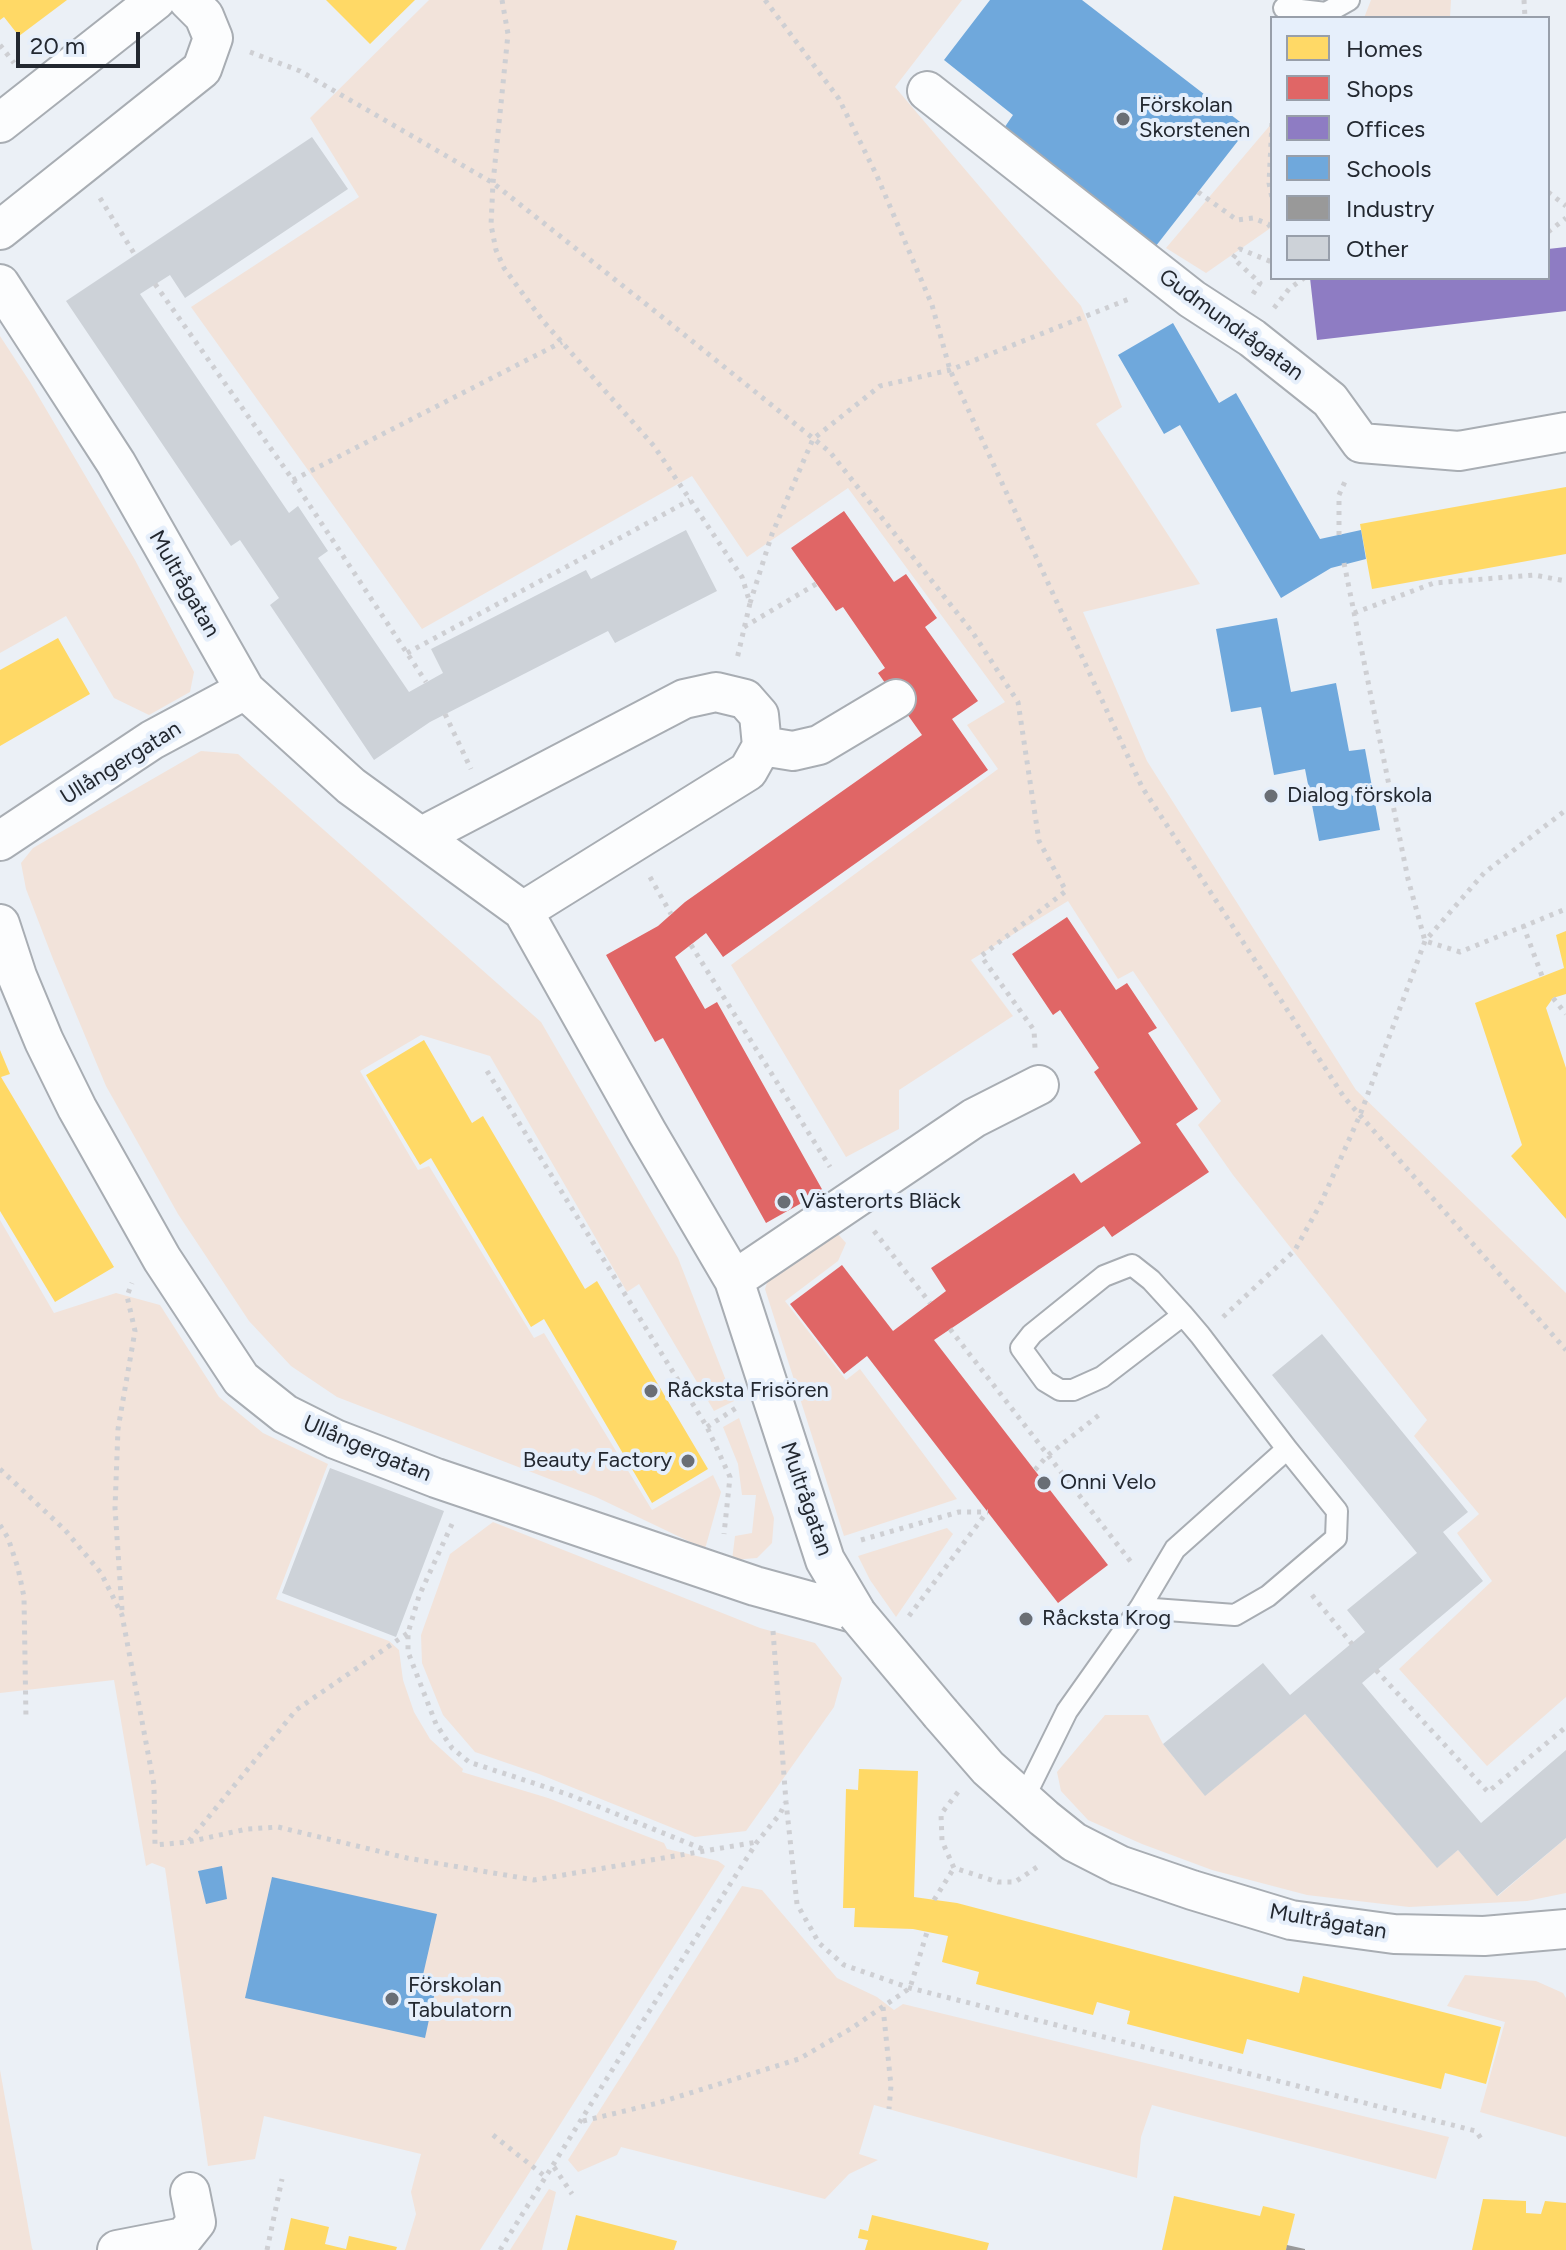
<!DOCTYPE html>
<html>
<head>
<meta charset="utf-8">
<style>
  body { margin:0 }
  #map { position:relative; width:1566px; height:2250px; overflow:hidden; background:#ebf0f6; font-family:Figtree,sans-serif }
  canvas { display:block }
  .legend { position:absolute; left:1270px; top:16px; width:280px; height:264px; box-sizing:border-box; background:#e6effb; border:2px solid #989faa; margin:0; padding:10px 14px; list-style:none; font-size:24px; color:#232830 }
  .legend li { display:flex; align-items:center; gap:16px; height:40px }
  .legend b { width:40px; border:2px solid #989faa }
  .scale { position:absolute; left:16px; top:32px; width:124px; height:36px; box-sizing:border-box; border:4px solid #232830; border-top:0; padding-left:10px; font-size:24px; line-height:28px; white-space:nowrap; color:#232830; -webkit-text-stroke:6px #e6effb; paint-order:stroke }
</style>
</head>
<body>
<div id="map">
<canvas width="1566" height="2250"></canvas>
<ul class="legend">
<li><b style="height:22px;background:#ffd966"></b>Homes</li>
<li><b style="height:22px;background:#e06666"></b>Shops</li>
<li><b style="height:22px;background:#8e7cc3"></b>Offices</li>
<li><b style="height:22px;background:#6fa8dc"></b>Schools</li>
<li><b style="height:22px;background:#999"></b>Industry</li>
<li><b style="height:22px;background:#cdd2d8"></b>Other</li>
</ul>
<div class="scale">20 m</div>
</div>
<script>
const ctx = document.querySelector('canvas').getContext('2d');
ctx.lineJoin = 'round';
function fillPath(path, color) { ctx.fillStyle = color; ctx.fill(path, 'evenodd'); }
const poly = rows => new Path2D(rows.map(r => 'M' + r).join(''));
function stroke(path, color, width, dash) { ctx.strokeStyle = color; ctx.lineWidth = width; ctx.lineCap = dash ? 'butt' : 'round'; ctx.setLineDash(dash || []); ctx.stroke(path); }
function drawText(font, color, halo, rows, align = 'center') {
  ctx.font = font + ' Figtree,sans-serif'; ctx.lineWidth = 8; ctx.setLineDash([]); ctx.textBaseline = 'middle'; ctx.strokeStyle = halo; ctx.fillStyle = color; for (const [text, x, y, turn = 0] of rows) {
    ctx.save(); ctx.translate(x, y); ctx.rotate((+turn || 0) * Math.PI / 180); ctx.textAlign = isNaN(turn) ? turn : align; if (halo) ctx.strokeText(text, 0, 0); ctx.fillText(text, 0, 0); ctx.restore();
  }
}
const green = poly([
  [429,0,962,0,895,87,1081,306,1122,407,1096,424,1200,584,1083,612,1147,761,1356,1090,1566,1293,1566,1697,1487,1766,1399,1669,1492,1581,1457,1533,1479,1514,1414,1436,1427,1420,1233,1175,1198,1125,1221,1101,1133,971,1118,979,1068,901,971,960,1013,1016,899,1090,899,1129,846,1157,731,965,998,769,967,725,1005,702,848,488,747,557,692,476,422,629,191,307,359,197,310,118],
  [1371,0,1451,0,1450,18,1364,18],
  [1272,123,1272,227,1206,273,1166,248],
  [0,336,30,382,135,560,194,672,190,692,149,715,114,698,66,616,0,653],
  [201,751,238,754,541,1022,678,1258,734,1401,714,1411,639,1284,627,1292,490,1056,421,1035,360,1071,418,1170,429,1166,534,1338,544,1333,652,1510,713,1475,721,1492,705,1549,596,1497,337,1397,291,1366,249,1321,178,1214,106,1086,53,959,26,889,21,863,33,848],
  [0,1220,54,1313,116,1293,160,1305,219,1397,263,1433,328,1464,276,1599,389,1641,399,1650,403,1680,414,1712,430,1739,463,1769,462,1772,548,1798,664,1843,667,1849,718,1861,725,1866,480,2250,405,2250,416,2214,411,2192,421,2154,264,2116,255,2159,208,2166,165,1868,152,1863,146,1866,114,1680,0,1693],
  [838,1234,846,1243,838,1261,785,1301,846,1380,860,1369,957,1499,844,1536,765,1289,770,1274],
  [739,1418,774,1518,772,1543,757,1558,732,1560,735,1536,752,1533,756,1495,742,1495,738,1464,723,1427],
  [493,1522,760,1628,815,1643,842,1678,834,1707,746,1831,695,1837,539,1774,475,1752,443,1715,422,1663,421,1635,450,1554],
  [947,1528,953,1534,896,1617,870,1580,858,1556],
  [1305,1714,1437,1867,1458,1850,1498,1896,1566,1838,1566,1893,1527,1901,1409,1907,1307,1895,1212,1870,1142,1844,1088,1820,1061,1791,1057,1772,1105,1715,1148,1715,1163,1744,1205,1795],
  [742,1886,762,1890,837,1978,877,1997,894,2010,903,2004,1449,2137,1436,2179,1152,2105,1141,2137,1137,2178,874,2105,859,2154,878,2160,849,2174,825,2199,621,2147,617,2155,578,2172,568,2160],
  [1465,1975,1536,1981,1563,1993,1566,1998,1566,2137,1480,2112,1505,2022,1447,2006],
  [0,2070,32,2248,33,2250,0,2250],
  [549,2189,556,2192,542,2250,510,2250]
]);
const homes = poly([
  [0,0,67,0,19,36,4,17,0,20],
  [326,0,415,0,370,44],
  [1566,487,1566,554,1372,589,1360,524],
  [58,638,90,694,0,746,0,670],
  [1566,931,1566,994,1553,998,1546,1008,1566,1068,1566,1219,1511,1156,1522,1145,1475,1003,1564,968,1556,935],
  [424,1040,472,1123,483,1116,585,1289,597,1281,708,1469,652,1503,544,1319,531,1327,431,1158,420,1165,366,1075],
  [0,1050,10,1074,1,1077,114,1267,55,1302,0,1211],
  [859,1769,918,1771,914,1897,957,1903,1299,1993,1303,1976,1501,2027,1486,2084,1445,2073,1441,2089,1247,2039,1243,2054,1127,2024,1130,2011,1097,2002,1093,2015,976,1984,979,1972,942,1962,948,1936,913,1929,854,1927,855,1908,843,1908,846,1789,858,1790],
  [1174,2196,1260,2216,1263,2206,1295,2214,1286,2250,1162,2250],
  [1483,2199,1526,2201,1526,2213,1541,2214,1545,2201,1566,2203,1566,2250,1472,2250],
  [576,2215,677,2241,674,2250,567,2250],
  [872,2215,989,2243,987,2250,865,2250,868,2240,858,2238,860,2229,868,2231],
  [291,2218,329,2227,325,2244,346,2249,349,2236,397,2247,396,2250,284,2250]
]);
const shops = poly([
  [844,511,894,582,906,574,937,618,925,627,978,701,952,719,988,770,723,957,706,933,675,957,705,1009,717,1002,823,1191,766,1223,663,1038,655,1042,606,955,658,926,685,902,922,735,878,673,885,668,843,607,836,611,791,548],
  [1067,917,1116,990,1127,983,1157,1028,1148,1033,1198,1109,1176,1124,1209,1172,1112,1237,1104,1226,934,1340,1108,1565,1058,1603,867,1356,844,1374,790,1304,842,1265,893,1331,946,1291,931,1268,1074,1173,1081,1183,1141,1143,1094,1072,1099,1068,1060,1010,1053,1015,1012,954]
]);
const offices = poly([
  [1566,247,1566,311,1317,340,1310,278,1548,278,1548,249]
]);
const schools = poly([
  [990,0,1082,0,1248,128,1152,251,1000,134,1013,115,944,60],
  [1173,323,1219,403,1236,393,1320,539,1361,530,1366,559,1331,568,1281,598,1180,425,1164,434,1118,355],
  [1277,618,1291,692,1336,683,1349,751,1365,749,1380,830,1319,841,1305,769,1274,775,1261,707,1231,712,1216,629],
  [222,1866,227,1899,206,1904,198,1871],
  [272,1877,437,1914,423,1975,438,1978,425,2038,245,1998]
]);
const industry = poly([
  [1287,2245,1305,2249,1305,2250,1286,2250]
]);
const building = poly([
  [312,137,348,189,185,298,170,275,140,294,289,513,298,506,328,551,318,558,409,692,443,673,431,649,586,570,591,579,686,530,717,591,615,643,608,631,430,722,374,760,270,605,279,598,240,540,231,546,66,301],
  [1322,1334,1468,1512,1443,1532,1483,1581,1362,1683,1481,1823,1566,1750,1566,1838,1497,1896,1458,1850,1437,1868,1305,1714,1205,1796,1163,1744,1263,1663,1290,1695,1365,1632,1347,1610,1417,1553,1272,1375],
  [330,1468,444,1511,396,1637,282,1593]
]);
const path = poly([
  [502,0,508,34,493,183,491,225,496,250,504,268,543,321,654,446,742,577,750,603,737,659],
  [765,0,839,99,877,176,932,305,950,370,1142,787,1344,1097,1566,1350],
  [1524,0,1525,18],
  [0,45,14,63],
  [250,52,300,71,493,183,661,316,830,452,973,633,1018,702,1039,841,1066,891,981,956,1034,1030,1035,1048],
  [1272,123,1269,183,1272,198],
  [1198,192,1237,220,1253,218,1268,224,1272,229],
  [1548,192,1566,206],
  [100,198,135,255],
  [1548,232,1566,218],
  [155,284,293,480,426,682],
  [1253,294,1260,283,1233,258,1240,249,1272,262],
  [1274,308,1289,289,1304,278],
  [293,480,562,342],
  [1339,535,1339,495,1347,477],
  [1344,563,1408,879,1425,941,1460,952,1566,909],
  [750,603,772,534,813,439,880,386,950,370,1129,299],
  [1354,613,1434,583,1534,575,1566,581],
  [744,627,816,584],
  [407,653,690,500],
  [445,714,471,769],
  [650,877,671,914],
  [1523,925,1542,976],
  [691,945,830,1167],
  [1553,998,1566,1014],
  [487,1071,707,1427,730,1477,724,1534],
  [874,1231,930,1303],
  [1223,1317,1295,1250,1320,1205,1360,1115,1425,941,1484,873,1566,810],
  [950,1329,1131,1562],
  [707,1427,736,1408],
  [0,1469,65,1530,101,1573,122,1615,154,1785,155,1845,188,1842,247,1829,278,1827,407,1858,534,1880,757,1842],
  [1035,1470,1047,1456,1099,1415],
  [452,1524,419,1596,408,1633,408,1652,436,1724,452,1748,469,1762,567,1794,705,1850],
  [0,1525,8,1538,18,1568,24,1597,26,1720],
  [861,1540,959,1512,988,1512],
  [1312,1595,1352,1644],
  [122,1610,115,1508,118,1429,135,1331,127,1296,132,1283],
  [909,1616,987,1512],
  [773,1631,786,1802,797,1904,819,1943,844,1965,910,1988,1476,2131,1482,2140],
  [1376,1670,1488,1792,1566,1727],
  [958,1792,941,1814,942,1841,954,1868,998,1882,1015,1882,1040,1865],
  [189,1841,296,1710,408,1633],
  [934,1900,954,1868],
  [883,2007,891,2086,889,2109],
  [583,2121,658,2103,799,2059,852,2028,910,1988,927,1932],
  [493,2135,547,2178],
  [554,2167,572,2194],
  [267,2250,282,2179],
  [500,2250,629,2043,757,1842,780,1814,785,1803]
]);
const lane = poly([
  [1284,8,1326,13,1349,0],
  [1140,1608,1235,1615,1268,1596,1336,1538,1337,1511,1287,1449],
  [1024,1798,1067,1711,1140,1608,1175,1549,1287,1449,1200,1335,1183,1315,1151,1280,1132,1265,1104,1276,1032,1334,1021,1348,1045,1381,1060,1390,1073,1390,1102,1377,1183,1315]
]);
const street = poly([
  [927,91,1192,299,1252,338,1330,400,1361,443,1459,451,1566,432],
  [0,123,156,0],
  [0,230,202,69,213,38,204,16,188,0],
  [0,284,116,463,245,690,351,786,523,911,647,1132,734,1280,825,1560,857,1614],
  [762,746,793,751,819,745,896,699],
  [422,836,684,699,716,692,745,699,759,715,762,746,748,771,523,911],
  [0,841,152,740,245,690],
  [0,924,17,976,44,1041,77,1108,162,1259,241,1379,285,1414,335,1439,436,1478,755,1586,857,1614],
  [734,1280,974,1118,1039,1085],
  [941,1714,988,1768,1044,1818,1074,1842,1119,1865,1192,1890,1291,1920,1394,1934,1484,1936,1566,1929],
  [117,2250,184,2237,196,2222,190,2192]
]);
const streetBridge = poly([
  [857,1614,941,1714]
]);
const markers = [
  [1123,119,8,"#696e75"],
  [1271,796,8,"#696e75"],
  [784,1202,8,"#696e75"],
  [651,1391,8,"#696e75"],
  [688,1461,8,"#696e75"],
  [1044,1483,8,"#696e75"],
  [1026,1619,8,"#696e75"],
  [392,1999,8,"#696e75"]
];
const poiNames = [
  ["Förskolan",1139,106],
  ["Skorstenen",1139,131],
  ["Dialog förskola",1287,796],
  ["Västerorts Bläck",800,1202],
  ["Råcksta Frisören",667,1391],
  ["Beauty Factory",672,1461,"right"],
  ["Onni Velo",1060,1483],
  ["Råcksta Krog",1042,1619],
  ["Förskolan",408,1986],
  ["Tabulatorn",408,2011]
];
const streetNames = [
  ["Gudmundrågatan",1231,325,36],
  ["Multrågatan",184,584,60],
  ["Ullångergatan",121,763,-32],
  ["Ullångergatan",367,1449,23],
  ["Multrågatan",806,1499,71],
  ["Multrågatan",1328,1922,10]
];
fillPath(green, '#f2e3da');
fillPath(homes, '#ffd966');
fillPath(shops, '#e06666');
fillPath(offices, '#8e7cc3');
fillPath(schools, '#6fa8dc');
fillPath(industry, '#999');
fillPath(building, '#cdd2d8');
stroke(lane, '#a8adb3', 24);
stroke(street, '#a8adb3', 42);
stroke(path, '#cecfd3', 5, [4, 6]);
stroke(lane, '#fcfdfe', 20);
stroke(street, '#fcfdfe', 38);
stroke(streetBridge, '#a8adb3', 42, []);
stroke(streetBridge, '#fcfdfe', 38);
for (const [x, y, r, color] of markers) { const dot = new Path2D(); dot.arc(x, y, r, 0, 2 * Math.PI); ctx.fillStyle = color; ctx.fill(dot); stroke(dot, '#e6effb', 3); }
drawText('22px', '#232830', '#e6effb', poiNames, 'left');
drawText('22px', '#232830', '#e6effb', streetNames);
</script>
</body>
</html>
